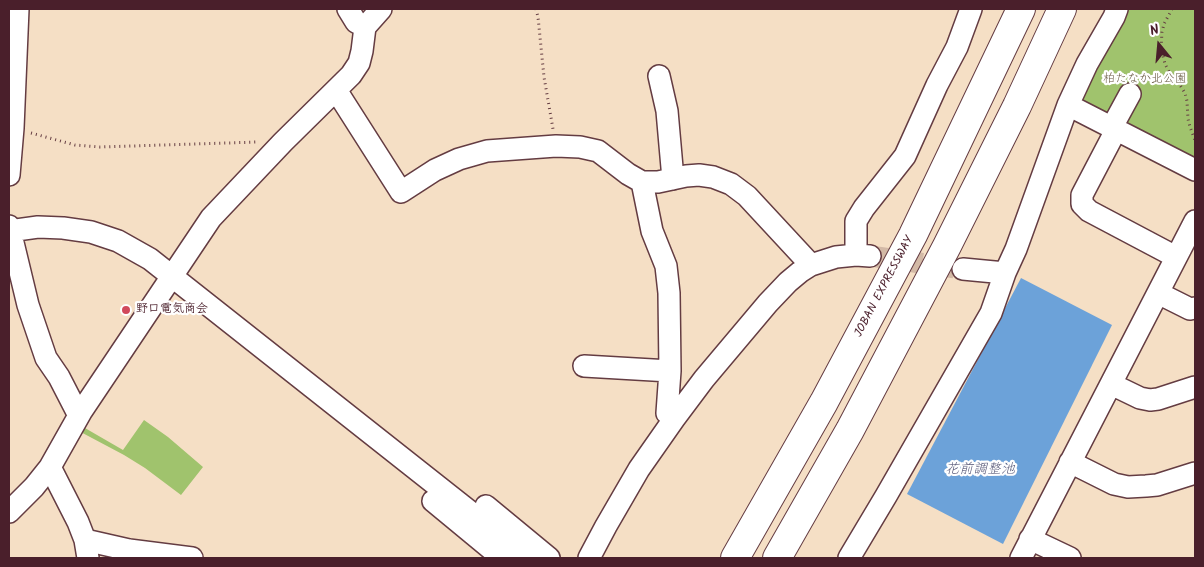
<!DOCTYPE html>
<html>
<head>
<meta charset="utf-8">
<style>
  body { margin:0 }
  #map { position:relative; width:1204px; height:567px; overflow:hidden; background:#f5dfc5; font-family:Kalam,sans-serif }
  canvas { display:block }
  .frame { position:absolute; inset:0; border:10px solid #4a1f2b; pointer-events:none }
  .north { position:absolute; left:1134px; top:20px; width:50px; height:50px; -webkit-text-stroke:4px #fff; paint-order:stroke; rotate:343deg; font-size:14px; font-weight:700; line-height:20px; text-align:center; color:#4a1f2b }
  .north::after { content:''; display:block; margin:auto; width:18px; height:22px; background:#4a1f2b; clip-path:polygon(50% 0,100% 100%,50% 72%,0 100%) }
</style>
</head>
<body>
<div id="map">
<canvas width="1204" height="567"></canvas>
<div class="frame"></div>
<div class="north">N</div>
</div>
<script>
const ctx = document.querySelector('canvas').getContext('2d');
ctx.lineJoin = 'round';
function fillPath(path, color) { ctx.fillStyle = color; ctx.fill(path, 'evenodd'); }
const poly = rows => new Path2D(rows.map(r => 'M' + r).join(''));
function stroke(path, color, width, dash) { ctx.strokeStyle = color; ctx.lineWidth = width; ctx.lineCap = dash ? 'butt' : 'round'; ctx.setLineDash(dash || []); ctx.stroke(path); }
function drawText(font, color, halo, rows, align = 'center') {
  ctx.font = font + ' Kalam,"Klee One",sans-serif'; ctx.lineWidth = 4.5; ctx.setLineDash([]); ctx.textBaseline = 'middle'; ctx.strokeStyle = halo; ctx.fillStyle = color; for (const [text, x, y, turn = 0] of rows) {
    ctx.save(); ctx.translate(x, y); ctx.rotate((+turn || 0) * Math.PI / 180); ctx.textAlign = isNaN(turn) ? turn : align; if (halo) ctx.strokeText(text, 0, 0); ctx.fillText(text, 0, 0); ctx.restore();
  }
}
const green = poly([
  [1126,9,1195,9,1195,163,1084,105,1082,92],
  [144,420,168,437,203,467,181,495,145,468,124,455,75,429,78,424,123,450]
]);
const water = poly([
  [1021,278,1112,325,1003,544,907,494]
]);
const minorTunnel = poly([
  [870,256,963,269]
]);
const path = poly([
  [536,9,538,17,544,77,553,129],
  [1172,9,1164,24,1162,32,1161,48,1165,64,1169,72,1180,85,1185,93,1187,101,1188,119,1190,127,1195,140],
  [31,133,75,145,100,147,258,142]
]);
const minor = poly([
  [348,9,356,22,365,27],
  [659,76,667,111,673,179],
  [336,90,401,192,435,170,459,159,487,151,556,146,580,147,598,151,628,174,642,182,658,182,686,176,699,175,713,177,731,184,747,196,811,265],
  [1068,105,1195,170],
  [1112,127,1130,94],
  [1116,130,1082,195,1082,204,1089,211,1176,257],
  [9,175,13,128,18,9],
  [642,182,652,231,666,266,669,293,670,371,667,413,674,419],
  [9,226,28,305,46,358,59,377,76,410,81,412],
  [9,231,38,227,63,228,91,232,118,241,150,259,483,522,524,558],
  [856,255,856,221,864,208,905,156,937,85,957,47,971,9],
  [963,269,1005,273],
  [1158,293,1190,309,1195,308],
  [584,366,670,371],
  [1111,384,1140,398,1150,400,1158,399,1195,387],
  [1070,462,1114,484,1128,487,1146,486,1157,485,1195,473],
  [50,467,78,522,85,540,88,558],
  [433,501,502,558],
  [486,506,549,558],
  [9,512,34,487,50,467,81,412,211,218,283,142,351,75,359,63,362,51,365,27,381,9],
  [1030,539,1070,558],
  [85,540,129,550,192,558],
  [589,558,606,526,639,469,674,419,704,379,768,303,788,282,800,272,811,265,836,257,856,255,870,256],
  [849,558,886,496,991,313,1005,273,1016,249,1068,105,1087,64,1114,17,1117,9],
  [1021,558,1195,221]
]);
const highway = poly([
  [735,558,824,402,913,235,1021,9],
  [777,558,850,430,947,246,1017,106,1062,9]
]);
const markers = [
  [126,310,5,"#d1495b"]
];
const parkNames = [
  ["柏たなか北公園",1145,80]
];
const streetNames = [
  ["JOBAN EXPRESSWAY",885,287,-62]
];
const poiNames = [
  ["野口電気商会",136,310]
];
const waterNames = [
  ["花前調整池",980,471]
];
fillPath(green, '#a0c36d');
fillPath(water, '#6ca2d9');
stroke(minorTunnel, '#d3b9a6', 21, [21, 11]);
stroke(minor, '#643c42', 24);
stroke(highway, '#643c42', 30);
stroke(path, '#643c42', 3, [1, 4]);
stroke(minor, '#fff', 21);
stroke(highway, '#fff', 28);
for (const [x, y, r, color] of markers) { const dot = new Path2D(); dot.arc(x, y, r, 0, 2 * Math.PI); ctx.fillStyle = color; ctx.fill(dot); stroke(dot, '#fff', 2); }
drawText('12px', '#685842', '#fff', parkNames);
drawText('12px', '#4a1f2b', '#fff', streetNames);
drawText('bold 12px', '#4a1f2b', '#fff', poiNames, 'left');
drawText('italic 14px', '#595a79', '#fff', waterNames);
</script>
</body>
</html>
